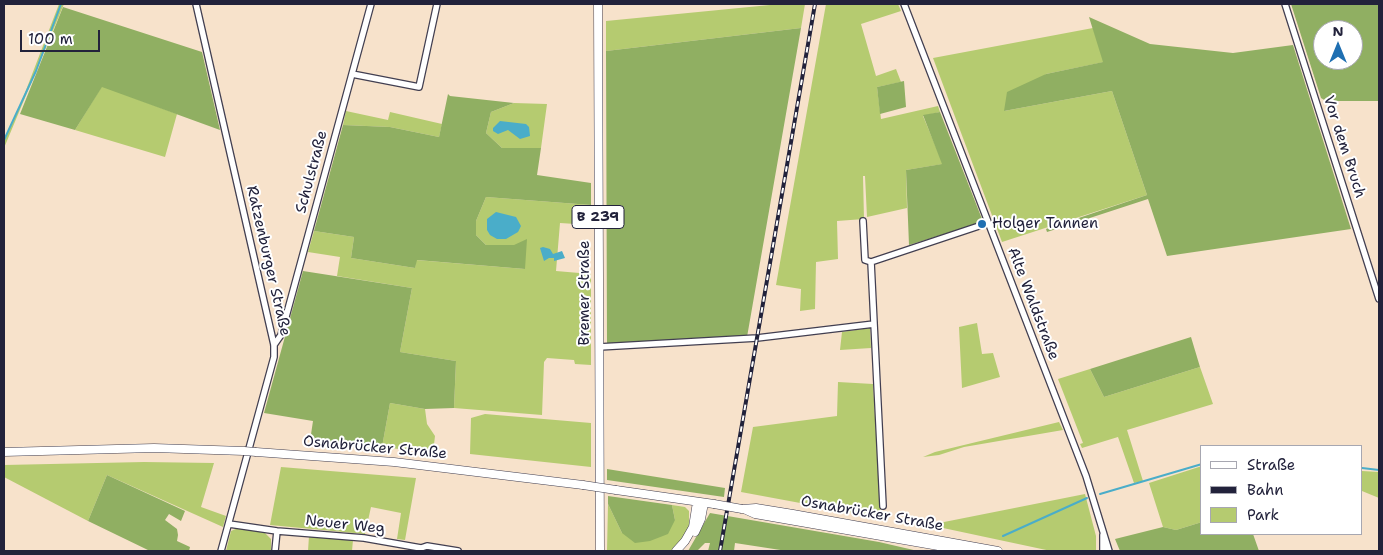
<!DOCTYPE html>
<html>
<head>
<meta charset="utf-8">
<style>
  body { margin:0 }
  #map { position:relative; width:1383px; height:555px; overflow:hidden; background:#f7e2cb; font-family:"Shantell Sans",sans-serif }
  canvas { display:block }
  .frame { position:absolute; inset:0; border:5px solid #22223b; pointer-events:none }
  .legend { position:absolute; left:1200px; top:445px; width:162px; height:90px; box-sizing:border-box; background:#fff; border:1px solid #a7a7b1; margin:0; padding:6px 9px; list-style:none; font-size:15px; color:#22223b }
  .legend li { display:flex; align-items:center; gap:10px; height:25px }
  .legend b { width:25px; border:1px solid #a7a7b1 }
  .north { position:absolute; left:1313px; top:20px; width:50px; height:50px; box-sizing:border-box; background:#fff; border:1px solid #a7a7b1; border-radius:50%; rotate:0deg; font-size:14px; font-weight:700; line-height:20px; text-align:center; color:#22223b }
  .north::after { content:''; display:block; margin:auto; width:18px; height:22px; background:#1f6fb2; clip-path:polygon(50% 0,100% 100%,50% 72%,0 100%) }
  .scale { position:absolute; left:20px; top:30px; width:80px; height:22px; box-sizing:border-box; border:2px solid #22223b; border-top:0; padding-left:6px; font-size:15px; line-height:18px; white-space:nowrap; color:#22223b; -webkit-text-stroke:4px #fff; paint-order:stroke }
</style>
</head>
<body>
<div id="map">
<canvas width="1383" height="555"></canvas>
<div class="frame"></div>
<ul class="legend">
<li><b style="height:6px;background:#fff"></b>Straße</li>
<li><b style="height:6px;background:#22223b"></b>Bahn</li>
<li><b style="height:14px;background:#b5cb70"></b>Park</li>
</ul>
<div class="north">N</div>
<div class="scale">100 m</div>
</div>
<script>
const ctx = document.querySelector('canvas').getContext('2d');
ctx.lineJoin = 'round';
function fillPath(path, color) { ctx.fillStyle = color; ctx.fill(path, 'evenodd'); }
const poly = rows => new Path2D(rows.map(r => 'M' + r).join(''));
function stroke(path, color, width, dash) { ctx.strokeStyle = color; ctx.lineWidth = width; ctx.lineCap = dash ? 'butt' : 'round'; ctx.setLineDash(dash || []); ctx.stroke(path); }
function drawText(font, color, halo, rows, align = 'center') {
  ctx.font = font + ' "Shantell Sans",sans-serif'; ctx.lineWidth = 4; ctx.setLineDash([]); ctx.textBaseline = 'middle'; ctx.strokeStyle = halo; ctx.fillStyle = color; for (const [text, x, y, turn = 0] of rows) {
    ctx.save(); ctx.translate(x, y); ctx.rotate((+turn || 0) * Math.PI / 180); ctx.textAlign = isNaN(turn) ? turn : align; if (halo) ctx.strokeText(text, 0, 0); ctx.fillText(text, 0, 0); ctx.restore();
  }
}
const green = poly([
  [59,4,64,4,4,148,4,141,18,111],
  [780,4,805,4,801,28,606,51,606,21],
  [826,4,898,4,901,11,861,24,876,76,896,69,901,82,877,87,881,119,938,106,940,112,923,116,943,164,906,170,907,208,867,217,865,176,863,176,864,219,837,221,838,259,816,262,815,309,800,311,801,289,776,285],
  [1093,28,1104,62,1046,74,1004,111,1112,91,1147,195,1002,242,933,58],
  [102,86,177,114,165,157,75,130],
  [514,103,547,104,541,148,502,148,486,133,491,112],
  [346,111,388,120,390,112,442,124,439,137,390,127,343,125],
  [486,197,591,205,591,225,560,223,556,271,591,274,591,365,575,364,574,360,547,358,544,362,542,415,454,408,456,361,400,352,412,288,337,276,340,257,308,252,314,231,354,237,351,258,415,268,416,260,525,269,514,245,486,245,476,235,476,221],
  [977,323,982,354,993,353,1000,377,962,388,959,327],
  [870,328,871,348,840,350,842,332],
  [1200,367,1213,404,1127,430,1143,481,1134,483,1118,437,1082,448,1080,444,1083,443,1058,379,1090,369,1104,397],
  [838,382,873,384,881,518,741,492,753,427,837,416],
  [390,403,425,409,427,424,435,436,433,453,382,447],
  [485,414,591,423,591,467,470,454,471,418],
  [1059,422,1063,430,964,447,939,455,923,457,935,452],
  [144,462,214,463,201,507,226,516,223,527,107,475,88,521,4,477,4,465],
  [1202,466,1202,522,1176,530,1163,527,1149,483],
  [281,467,416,478,405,540,397,539,401,513,371,507,365,534,270,525],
  [1362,471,1379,472,1379,498,1362,491],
  [1085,494,1096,536,1096,551,1051,551,929,525],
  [608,504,622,533,675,520,672,505,685,507,689,511,689,525,685,537,671,551,607,551],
  [238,528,265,533,271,539,271,551,226,551,231,531],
  [309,536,353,540,352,551,308,551]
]);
const forest = poly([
  [1291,4,1379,4,1379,101,1326,101,1321,98],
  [1323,30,1353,30,1353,60,1323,60],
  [63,7,202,52,220,130,102,87,75,130,20,114],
  [1089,17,1150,44,1233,53,1293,45,1351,229,1167,256,1148,199,1047,232,1046,229,1147,195,1112,91,1004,111,1007,92,1046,74,1103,62],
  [801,28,747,337,607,344,606,51],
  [904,81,906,107,880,114,877,87],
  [448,94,450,96,514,103,491,112,486,133,502,148,541,148,537,175,591,183,591,205,486,197,476,221,476,235,486,245,514,245,527,239,525,269,417,260,415,268,351,258,354,237,314,231,343,125,390,127,439,137],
  [940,112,982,219,980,223,909,245,906,170,942,164,923,115],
  [303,271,412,288,400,352,456,361,454,408,425,409,390,403,382,447,310,441,313,421,264,413],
  [1191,337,1200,367,1104,397,1090,369],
  [607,469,725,488,724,497,607,480],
  [107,475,185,511,181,521,169,514,165,520,177,529,178,535,177,541,190,547,189,551,150,551,88,521],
  [608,496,672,505,675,520,668,534,650,541,635,543,622,533,608,504],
  [710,513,879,542,918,551,787,551,735,543,734,551,708,551,710,543,705,543,697,551,688,551],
  [1202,522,1202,534,1253,534,1259,551,1120,551,1115,539,1163,527,1176,530]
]);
const water = poly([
  [500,121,526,124,529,127,530,136,520,139,508,130,498,134,493,131,493,128],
  [496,212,516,217,521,226,518,232,506,239,497,239,490,235,487,230,487,219],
  [543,247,550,249,553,254,562,251,565,258,554,261,554,258,549,258,544,261,540,248]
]);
const stream = poly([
  [4,140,36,71,61,4],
  [1362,468,1379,470],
  [1100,494,1202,464],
  [1003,536,1087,498]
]);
const minor = poly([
  [196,4,274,345,274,357,221,551],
  [904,4,1086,476,1109,551],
  [1285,4,1379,299],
  [352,74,419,87,437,4],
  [863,221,865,260,871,262,883,506],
  [871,262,988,223],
  [274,345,281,335,371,4],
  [599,347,757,338,874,324],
  [229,524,277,531,364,538,421,548,427,546,458,551],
  [1103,535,1103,551],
  [275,551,277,531]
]);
const major = poly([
  [598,4,600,551],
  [4,452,154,448,244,451],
  [256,452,394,462,583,485],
  [616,490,714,504],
  [742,509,756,508,793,514,998,551],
  [746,510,755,514,967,551],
  [695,532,701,519,704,503],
  [676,551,685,541,693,527,697,502]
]);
const rail = poly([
  [720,551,815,4]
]);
const majorBridge = poly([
  [244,451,256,452],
  [583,485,616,490],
  [714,504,742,509]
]);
const markers = [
  [982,224,5,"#1f6fb2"]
];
const shields = [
  [598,217,52]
];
const shieldNames = [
  ["B 239",598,217]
];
const streetNames = [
  ["Vor dem Bruch",1344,147,72],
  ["Schulstraße",312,172,-75],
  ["Ratzenburger Straße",268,261,77],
  ["Bremer Straße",585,293,-90],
  ["Alte Waldstraße",1033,304,69],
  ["Osnabrücker Straße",375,448,5],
  ["Osnabrücker Straße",872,514,10],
  ["Neuer Weg",345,525,6]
];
const poiNames = [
  ["Holger Tannen",992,224]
];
fillPath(green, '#b5cb70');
fillPath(forest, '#90af62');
fillPath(water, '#4aadc9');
stroke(stream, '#4aadc9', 2);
stroke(minor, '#423f51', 8);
stroke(major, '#423f51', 9);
stroke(minor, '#fff', 5.5);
stroke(major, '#fff', 8);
stroke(rail, '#22223b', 4);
stroke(rail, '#fff', 2, [5.5]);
stroke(majorBridge, '#423f51', 9, []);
stroke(majorBridge, '#fff', 8);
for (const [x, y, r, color] of markers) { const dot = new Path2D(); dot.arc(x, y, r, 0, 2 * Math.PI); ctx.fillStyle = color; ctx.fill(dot); stroke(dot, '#fff', 2); }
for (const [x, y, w] of shields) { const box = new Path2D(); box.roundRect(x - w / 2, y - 11.5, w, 23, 4); ctx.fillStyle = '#fff'; ctx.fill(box); stroke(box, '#22223b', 1); }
drawText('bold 14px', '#22223b', null, shieldNames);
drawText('15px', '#22223b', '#fff', streetNames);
drawText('15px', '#22223b', '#fff', poiNames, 'left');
</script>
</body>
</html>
